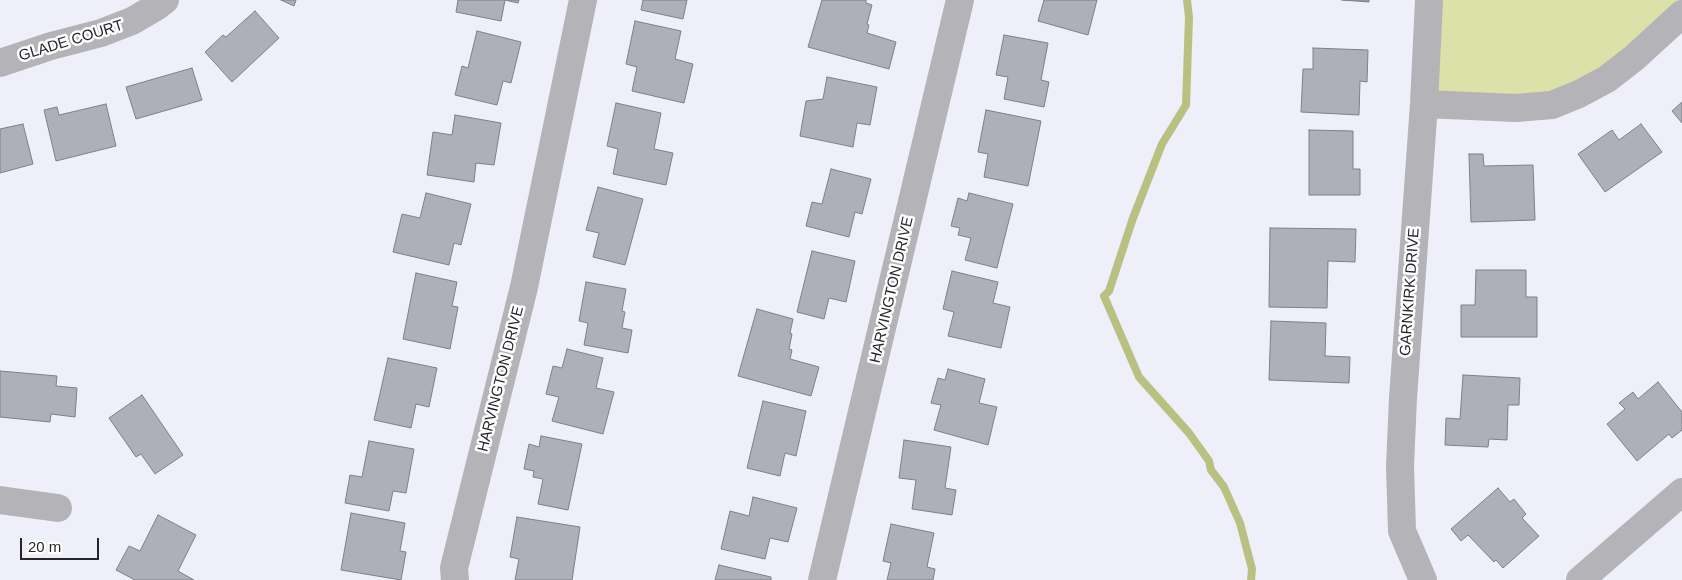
<!DOCTYPE html>
<html>
<head>
<meta charset="utf-8">
<style>
  body { margin:0 }
  #map { position:relative; width:1682px; height:580px; overflow:hidden; background:#eeeff9; font-family:Arial,sans-serif }
  canvas { display:block }
  .scale { position:absolute; left:20px; top:538px; width:79px; height:22px; box-sizing:border-box; border:2px solid #26262a; border-top:0; padding-left:6px; font-size:15px; line-height:18px; white-space:nowrap; color:#26262a; -webkit-text-stroke:4px #fff; paint-order:stroke }
</style>
</head>
<body>
<div id="map">
<canvas width="1682" height="580"></canvas>
<div class="scale">20 m</div>
</div>
<script>
const ctx = document.querySelector('canvas').getContext('2d');
ctx.lineJoin = 'round';
function fillPath(path, color) { ctx.fillStyle = color; ctx.fill(path, 'evenodd'); }
const poly = rows => new Path2D(rows.map(r => 'M' + r).join(''));
function stroke(path, color, width, dash) { ctx.strokeStyle = color; ctx.lineWidth = width; ctx.lineCap = dash ? 'butt' : 'round'; ctx.setLineDash(dash || []); ctx.stroke(path); }
function drawText(font, color, halo, rows, align = 'center') {
  ctx.font = font + ' Arial,sans-serif'; ctx.lineWidth = 5; ctx.setLineDash([]); ctx.textBaseline = 'middle'; ctx.strokeStyle = halo; ctx.fillStyle = color; for (const [text, x, y, turn = 0] of rows) {
    ctx.save(); ctx.translate(x, y); ctx.rotate((+turn || 0) * Math.PI / 180); ctx.textAlign = isNaN(turn) ? turn : align; if (halo) ctx.strokeText(text, 0, 0); ctx.fillText(text, 0, 0); ctx.restore();
  }
}
const green = poly([
  [1431,0,1682,0,1682,11,1578,92,1425,102]
]);
const stream = poly([
  [1187,0,1189,17,1186,105,1162,144,1133,218,1109,291,1104,296,1139,377,1189,433,1209,461,1211,470,1224,487,1240,523,1252,569,1251,580]
]);
const building = poly([
  [281,0,296,0,294,6,281,0],
  [458,0,519,0,518,3,505,0,501,21,456,12,458,0],
  [643,0,687,0,683,19,641,10,643,0],
  [822,0,866,0,866,3,872,5,867,24,869,25,867,33,896,42,889,69,808,47,822,0],
  [1044,0,1097,0,1088,35,1038,21,1044,0],
  [1342,0,1369,0,1369,2,1342,0],
  [255,11,279,38,232,82,205,52,223,35,226,37,255,11],
  [635,21,681,31,675,59,693,64,684,103,632,91,637,67,626,64,635,21],
  [477,31,521,42,511,83,503,81,497,105,455,95,462,66,468,68,477,31],
  [1004,35,1048,43,1041,80,1049,82,1044,107,1004,99,1008,77,996,75,1004,35],
  [1313,48,1368,50,1367,82,1360,81,1359,115,1301,112,1303,69,1313,69,1313,48],
  [192,68,202,100,136,119,126,87,192,68],
  [827,77,877,87,870,125,857,123,853,147,800,136,806,101,823,99,827,77],
  [1682,102,1682,123,1672,111,1682,102],
  [616,103,661,113,654,149,673,153,666,185,613,174,618,149,607,146,616,103],
  [106,104,116,146,56,161,44,110,57,107,59,115,106,104],
  [986,110,1041,121,1028,186,984,177,988,154,978,152,986,110],
  [455,115,501,123,494,165,476,163,474,182,427,175,433,132,452,135,455,115],
  [23,124,33,164,0,173,0,129,23,124],
  [1641,124,1662,152,1605,192,1578,154,1612,130,1619,140,1641,124],
  [1309,130,1353,131,1353,169,1360,169,1360,195,1309,195,1309,130],
  [1469,154,1483,154,1484,166,1533,165,1535,220,1471,222,1469,154],
  [831,169,871,179,862,214,855,212,849,237,806,226,812,202,822,204,831,169],
  [598,187,643,199,625,265,593,257,599,233,586,230,598,187],
  [426,193,471,204,461,245,454,243,449,265,393,252,402,214,420,218,426,193],
  [969,193,1013,204,997,268,965,260,971,238,958,235,960,228,951,226,958,198,967,201,969,193],
  [1270,228,1356,229,1355,262,1328,261,1327,308,1269,307,1270,228],
  [812,251,855,261,846,302,829,298,824,319,797,312,812,251],
  [1476,270,1526,270,1526,297,1537,297,1537,337,1461,337,1461,305,1475,305,1476,270],
  [952,271,998,282,993,303,1010,307,1001,348,948,336,954,312,943,309,952,271],
  [416,273,457,282,452,306,458,307,450,349,403,339,416,273],
  [586,282,626,289,622,311,625,312,622,328,632,330,628,353,584,345,588,323,579,321,586,282],
  [757,309,793,319,790,333,792,334,789,349,792,350,790,359,819,367,811,396,738,376,757,309],
  [1271,321,1326,323,1325,356,1350,357,1349,383,1269,380,1271,321],
  [567,349,603,358,596,388,614,392,603,434,552,421,559,397,546,394,553,366,562,368,567,349],
  [388,358,437,368,429,407,416,404,411,428,374,420,388,358],
  [948,369,985,379,979,403,997,407,988,445,934,430,941,405,931,403,938,378,945,380,948,369],
  [0,371,57,376,56,386,77,388,75,417,51,414,50,422,0,417,0,371],
  [1463,375,1520,378,1519,405,1508,405,1507,440,1489,439,1488,447,1445,445,1446,418,1460,419,1463,375],
  [1658,382,1682,412,1682,430,1672,438,1669,434,1637,461,1607,424,1625,409,1619,403,1633,392,1638,399,1658,382],
  [142,395,183,455,155,474,141,454,136,457,109,418,142,395],
  [763,401,806,411,796,456,785,453,780,476,747,468,763,401],
  [541,436,582,444,568,510,538,504,543,479,533,477,534,471,524,469,529,444,539,447,541,436],
  [904,440,951,447,945,488,956,490,952,515,912,509,916,480,899,478,904,440],
  [369,441,414,449,406,493,393,491,389,511,345,503,350,475,362,477,369,441],
  [1498,488,1510,502,1514,499,1526,514,1522,518,1539,536,1503,568,1496,560,1494,562,1468,535,1461,541,1451,529,1498,488],
  [753,497,797,508,788,542,770,538,765,559,721,549,730,511,749,516,753,497],
  [351,513,405,523,400,551,406,552,401,580,341,570,351,513],
  [158,515,196,535,178,571,194,580,135,580,116,570,129,546,140,551,158,515],
  [517,517,580,527,572,580,515,580,519,559,510,557,517,517],
  [891,524,934,533,927,567,935,569,933,580,887,580,891,563,883,561,891,524],
  [719,565,771,577,771,580,715,580,719,565]
]);
const street = poly([
  [0,63,51,46,101,33,132,21,156,7,165,0],
  [1424,104,1516,108,1552,105,1579,94,1607,79,1634,58,1682,14],
  [0,500,58,508],
  [455,580,454,568,524,287,583,0],
  [822,580,960,0],
  [1423,580,1402,531,1400,466,1403,398,1424,104,1429,0],
  [1580,580,1682,492]
]);
const streetNames = [
  ["GLADE COURT",71,41,-17],
  ["HARVINGTON DRIVE",892,290,-77],
  ["GARNKIRK DRIVE",1410,292,-86],
  ["HARVINGTON DRIVE",501,379,-76]
];
fillPath(green, '#dbe1a8');
stroke(stream, '#bac082', 8);
fillPath(building, '#aeafb9');
stroke(building, '#7f7f89', 1);
stroke(street, '#b3b3b8', 28);
drawText('15px', '#26262a', '#fff', streetNames);
</script>
</body>
</html>
